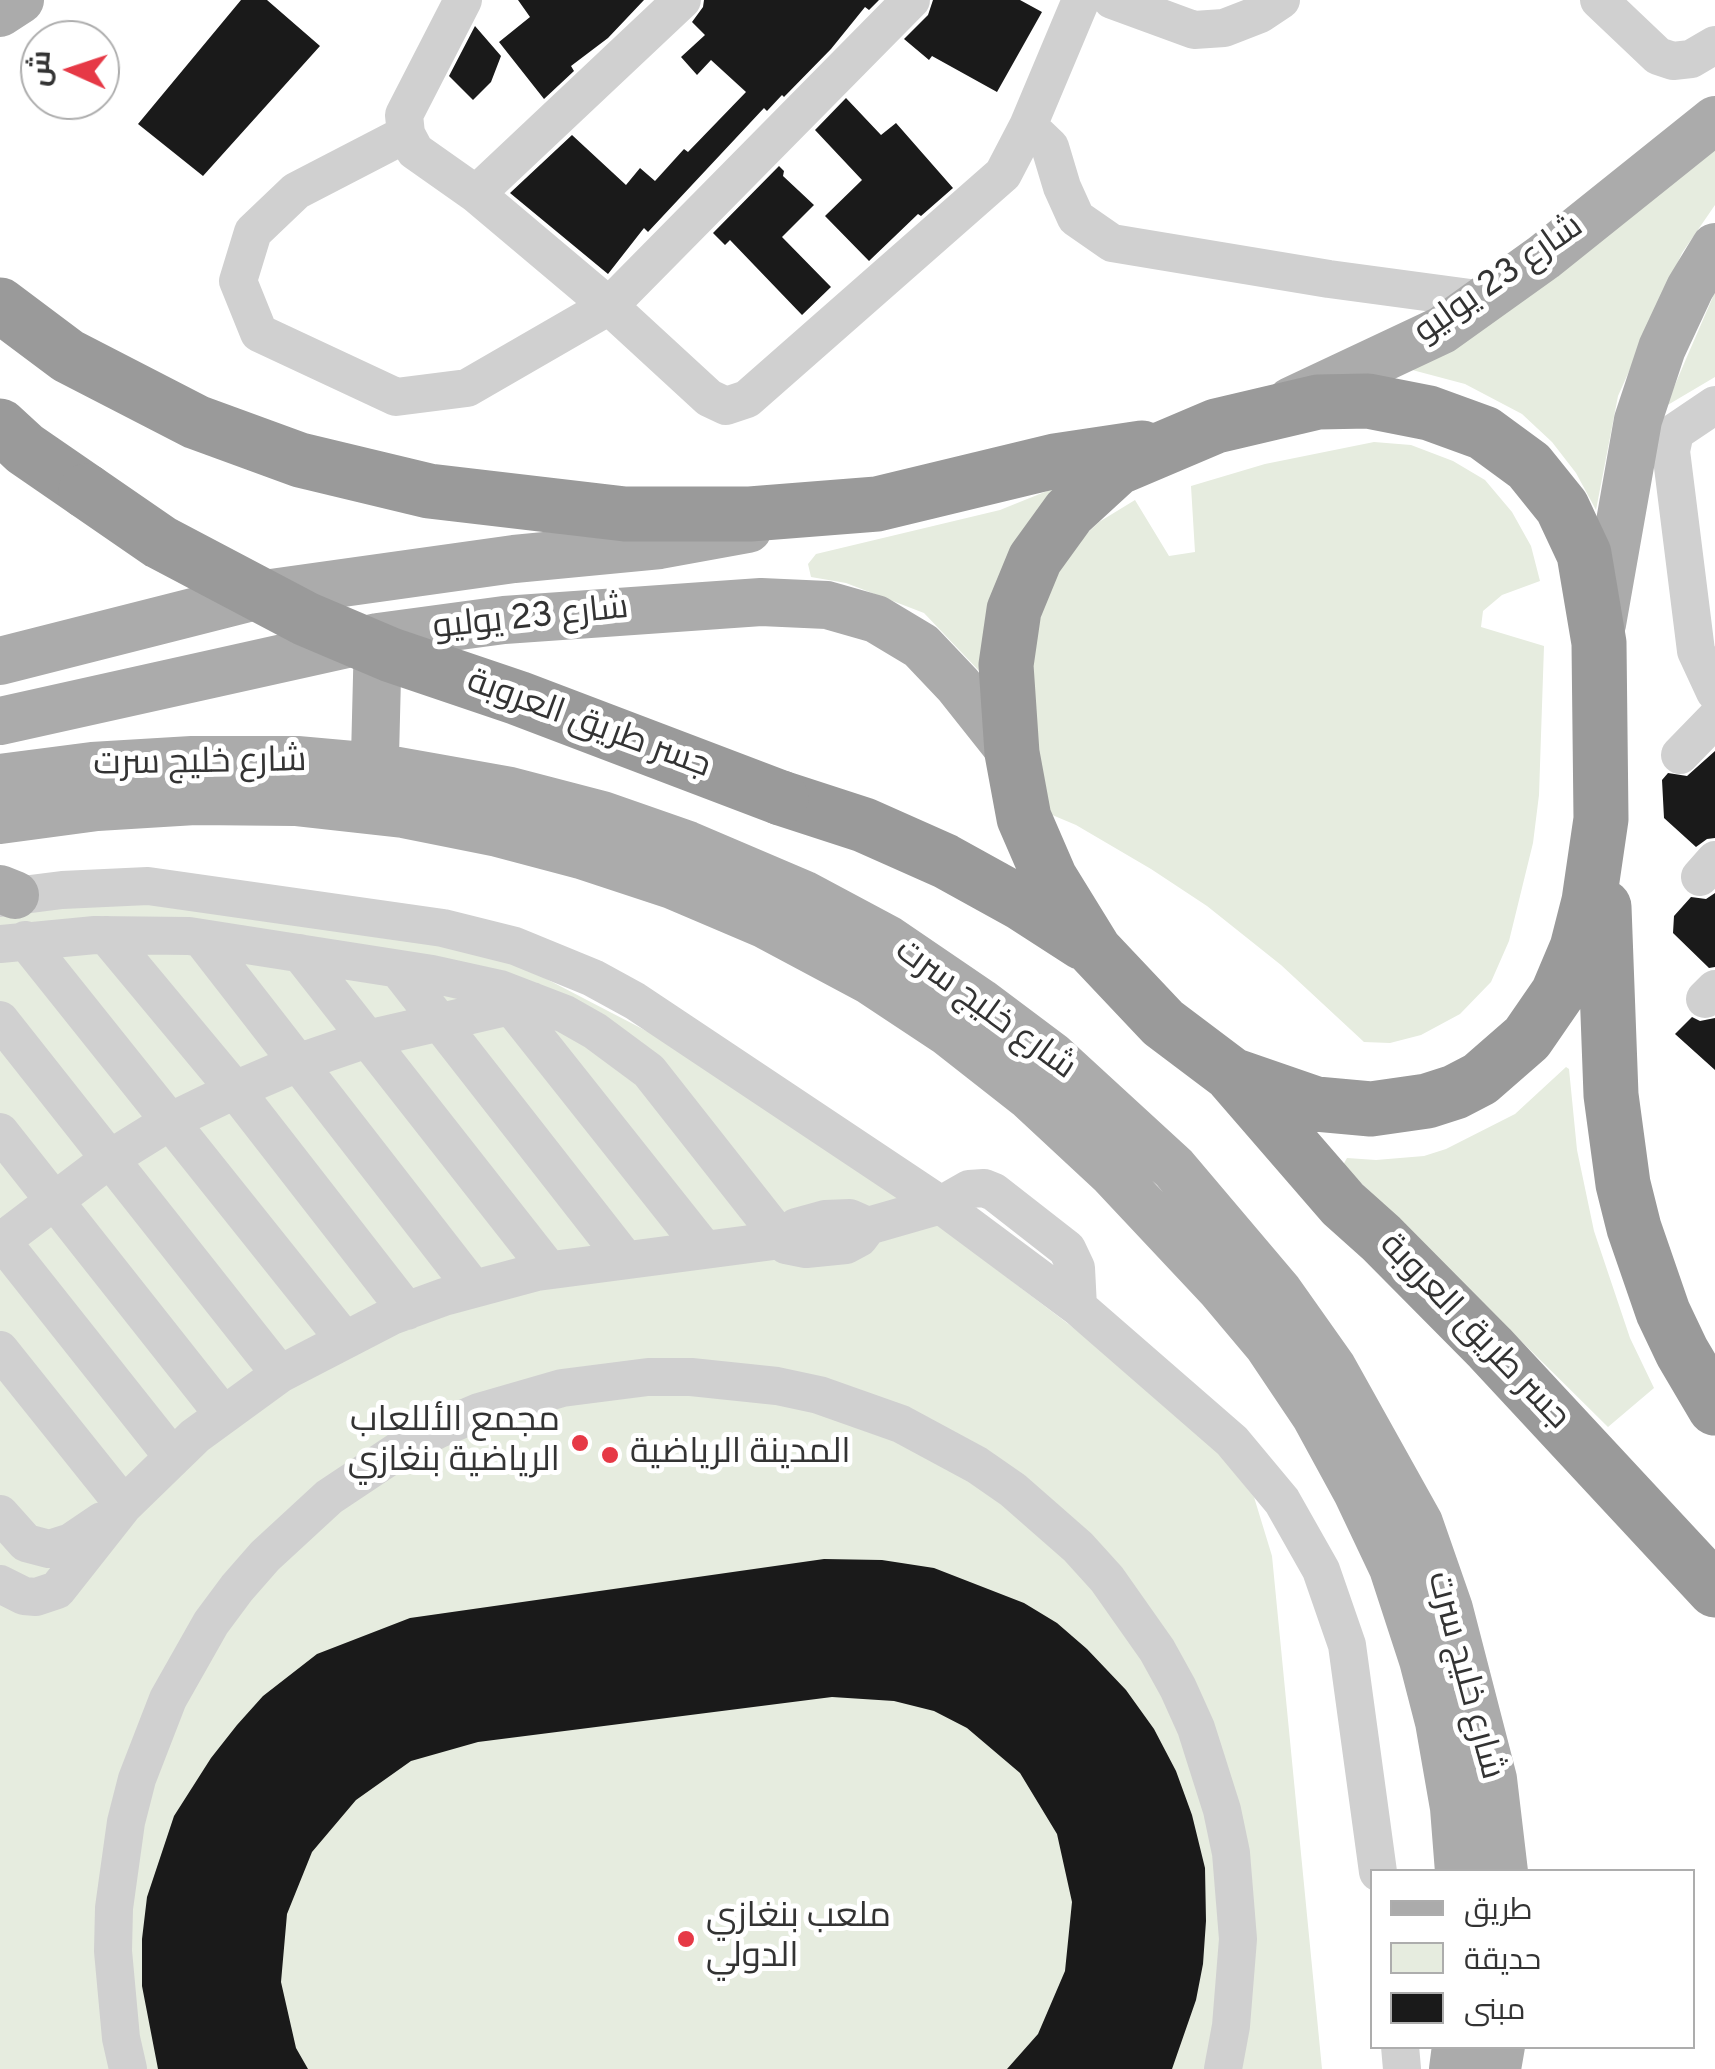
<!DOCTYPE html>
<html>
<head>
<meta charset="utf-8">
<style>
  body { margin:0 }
  #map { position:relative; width:1715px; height:2069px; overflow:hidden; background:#fff; font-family:Overpass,Cairo,sans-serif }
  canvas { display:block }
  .legend { position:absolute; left:1370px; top:1869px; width:325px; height:180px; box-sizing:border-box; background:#fff; border:2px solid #adadad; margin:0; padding:12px 18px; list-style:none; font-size:30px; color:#333 }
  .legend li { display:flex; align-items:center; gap:20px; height:50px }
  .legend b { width:50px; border:2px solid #adadad }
  .north { position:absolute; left:20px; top:20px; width:100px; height:100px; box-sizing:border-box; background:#fff; border:2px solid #adadad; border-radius:50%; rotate:273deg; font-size:28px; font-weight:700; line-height:40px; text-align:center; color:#333 }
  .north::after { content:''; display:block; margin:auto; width:35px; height:45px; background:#e63946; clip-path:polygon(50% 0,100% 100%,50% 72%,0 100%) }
</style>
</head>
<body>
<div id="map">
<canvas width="1715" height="2069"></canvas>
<ul class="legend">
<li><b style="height:12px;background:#ababab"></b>طريق</li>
<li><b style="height:28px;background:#e6ecdf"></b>حديقة</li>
<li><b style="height:28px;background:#1a1a1a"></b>مبنى</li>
</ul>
<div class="north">ش</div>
</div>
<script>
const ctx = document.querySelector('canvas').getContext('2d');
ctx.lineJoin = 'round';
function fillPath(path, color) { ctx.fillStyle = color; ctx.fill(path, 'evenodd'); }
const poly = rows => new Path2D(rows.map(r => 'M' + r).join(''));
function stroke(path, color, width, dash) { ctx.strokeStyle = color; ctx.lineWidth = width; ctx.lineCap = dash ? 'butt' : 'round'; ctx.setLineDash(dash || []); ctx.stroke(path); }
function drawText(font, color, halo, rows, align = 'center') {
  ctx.font = font + ' Overpass,Cairo,sans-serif'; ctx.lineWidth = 10; ctx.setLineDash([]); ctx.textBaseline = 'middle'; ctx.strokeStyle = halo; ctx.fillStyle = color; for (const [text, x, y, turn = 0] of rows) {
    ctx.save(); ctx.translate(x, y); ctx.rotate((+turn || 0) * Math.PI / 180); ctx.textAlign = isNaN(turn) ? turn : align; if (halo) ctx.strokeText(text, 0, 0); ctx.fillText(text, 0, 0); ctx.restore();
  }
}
const green = poly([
  [1715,143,1715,205,1682,253,1618,396,1596,510,1576,473,1552,442,1522,414,1465,384,1401,367],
  [1715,292,1715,377,1666,406,1686,359],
  [1374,442,1411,445,1453,461,1485,480,1512,512,1531,546,1540,581,1502,595,1483,611,1481,627,1544,646,1539,795,1533,843,1509,941,1491,982,1460,1014,1421,1035,1390,1043,1364,1042,1281,965,1207,906,1151,869,1076,825,1038,809,1029,698,1041,597,1068,551,1099,522,1135,500,1169,556,1195,552,1191,486,1265,464],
  [1052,489,1060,490,983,675,924,613,846,583,811,577,808,564,816,554,1000,510],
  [143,901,483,946,760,1090,1187,1414,1254,1497,1272,1556,1322,2069,0,2069,0,913],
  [1566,1067,1569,1069,1577,1150,1594,1231,1630,1338,1654,1388,1608,1427,1343,1165,1347,1158,1376,1160,1424,1156,1446,1149,1515,1114]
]);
const building = poly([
  [241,0,267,0,320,46,203,176,138,124],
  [518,0,644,0,608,38,571,66,574,71,544,99,499,42,530,17],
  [704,0,879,0,869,10,865,7,831,49,784,97,782,95,767,111,764,108,648,232,644,228,608,274,510,193,572,135,626,185,640,168,655,181,684,149,688,152,746,92,711,60,697,75,681,57,705,35,692,22,703,7],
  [933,0,1020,0,1042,12,997,92,932,56,929,60,904,39,928,15],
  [475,26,501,56,491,82,473,100,449,76],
  [846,98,881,135,896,123,953,188,921,216,918,214,869,261,825,216,862,180,815,130],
  [779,166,784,171,783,176,814,205,782,237,831,287,802,315,730,240,725,245,713,233],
  [1715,751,1715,838,1707,839,1696,847,1664,818,1662,780,1668,773,1687,776],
  [1715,893,1715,967,1709,968,1673,933,1674,916,1691,897,1706,899],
  [1692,1017,1700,1021,1715,1018,1715,1070,1675,1034],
  [824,1559,882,1560,934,1568,1024,1603,1057,1623,1087,1649,1126,1690,1154,1729,1176,1771,1192,1815,1205,1868,1206,1921,1203,1964,1196,2000,1172,2069,1007,2069,1038,2034,1065,1971,1072,1902,1057,1834,1020,1773,967,1728,934,1711,894,1701,832,1697,478,1742,411,1761,356,1800,312,1852,287,1914,281,1982,296,2048,308,2069,158,2069,142,1986,142,1939,147,1897,174,1816,211,1758,237,1725,263,1696,317,1654,410,1618]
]);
const minor = poly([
  [463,0,404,115,406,134,415,151,476,194,609,306,709,398,726,406,747,399,1003,174,1028,126,1081,0],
  [1112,0,1194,30,1224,28,1260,14,1281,0],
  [1599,0,1658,56,1673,61,1691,59,1715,45],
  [1028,126,1050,147,1062,187,1076,218,1112,243,1329,279,1485,300],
  [406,134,296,191,253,232,238,281,259,333,396,397,467,388,609,306,911,0],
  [476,194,682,0],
  [1715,405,1675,432,1671,451,1696,651,1715,692],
  [1680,755,1715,719],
  [1700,877,1715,860],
  [0,898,62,890,148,886,443,928,515,946,593,978,635,1001,941,1205,1078,1307,1232,1441,1282,1501,1321,1570,1347,1645,1378,1872],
  [106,935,235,1090,407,1311],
  [201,938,473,1288],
  [25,940,344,1339],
  [0,944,95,935,189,936,432,974,500,989,565,1014,595,1031,649,1071,786,1245,806,1249,846,1245,859,1238,868,1226,941,1205,969,1189,984,1188,994,1192,1067,1249,1076,1268,1078,1307],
  [300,953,549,1270],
  [398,969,624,1258],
  [1705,999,1715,989],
  [511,1006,704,1249],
  [0,1020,280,1374],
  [0,1132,223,1414],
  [0,1239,173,1457],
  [0,1242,111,1158,169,1122,235,1090,300,1062,367,1039,532,1001],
  [0,1350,124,1505],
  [0,1514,26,1543,49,1549,71,1542,102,1521],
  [0,1584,24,1596,36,1597,57,1590,124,1505,195,1436,280,1374,392,1316,444,1297,537,1272,781,1240,796,1227,825,1219,850,1218,868,1226],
  [1400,2046,1402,2069],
  [128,2069,121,2038,113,1951,114,1908,126,1822,137,1779,168,1699,211,1623,237,1588,265,1556,329,1497,401,1449,439,1429,479,1412,562,1388,648,1377,691,1377,777,1386,819,1395,901,1424,977,1465,1013,1490,1078,1547,1107,1579,1157,1650,1178,1688,1196,1728,1222,1810,1231,1853,1238,1939,1231,2026,1223,2069]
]);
const major = poly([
  [0,13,20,0],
  [1291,401,1442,330,1544,257,1715,120],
  [1602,624,1638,420,1662,348,1690,288,1715,247],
  [0,661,264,594,514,559,660,545,748,529],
  [0,721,378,637,504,620,761,602,827,605,876,619,921,646,958,685,1012,753],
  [0,778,92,766,192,760,297,760,375,767,510,791,602,815,688,845,803,894,889,940,980,1002,1052,1056,1174,1168,1279,1292,1332,1367,1419,1523,1449,1609,1493,1779,1504,1872],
  [374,797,378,637],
  [0,820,97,807,195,801,295,802,403,814,498,833,581,855,672,885,766,925,869,980,949,1033,1028,1095,1113,1174,1220,1288,1268,1345,1315,1415,1357,1492,1393,1568,1423,1660,1439,1722,1454,1808,1459,1872],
  [0,889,15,895],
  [1453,2069,1456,2046],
  [1497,2069,1501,2046]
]);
const highway = poly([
  [0,305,68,356,196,422,300,460,429,491,625,514,750,514,877,504,1055,461,1142,448],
  [1368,401,1429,413,1484,433,1529,466,1562,507,1584,554,1599,643,1601,819,1589,901,1577,948,1558,993,1527,1038,1480,1079,1455,1092,1427,1101,1371,1109,1316,1104,1232,1075,1163,1023,1095,951,1050,878,1024,818,1012,753,1006,665,1014,610,1035,559,1069,512,1117,468,1216,426,1318,402,1368,401],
  [0,426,25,449,86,491],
  [781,798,864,825,945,861,1021,903,1083,943],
  [1604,907,1611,1095,1623,1184,1634,1228,1663,1312,1682,1352,1715,1408],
  [1233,1077,1343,1204,1381,1238,1490,1348,1715,1590]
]);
const highwayBridge = poly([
  [86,491,160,542,306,619,391,655,518,698,781,798]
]);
const markers = [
  [580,1443,10,"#e63946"],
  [610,1455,10,"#e63946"],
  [686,1939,10,"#e63946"]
];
const streetNames = [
  ["شارع 23 يوليو",1500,281,-35],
  ["شارع 23 يوليو",531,620,-6],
  ["جسر طريق العروبة",588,726,20],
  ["شارع خليج سرت",200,765,-1],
  ["شارع خليج سرت",984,1011,36],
  ["جسر طريق العروبة",1473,1333,46],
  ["شارع خليج سرت",1463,1676,75]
];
const poiNames = [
  ["مجمع الأللعاب",560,1423,"right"],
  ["الرياضية بنغازي",560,1463,"right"],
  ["المدينة الرياضية",630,1455],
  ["ملعب بنغازي",706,1919],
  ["الدولي",706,1959]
];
fillPath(green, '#e6ecdf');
fillPath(building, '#1a1a1a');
stroke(minor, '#d0d0d0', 38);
stroke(major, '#ababab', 48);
stroke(highway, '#9a9a9a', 55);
stroke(highwayBridge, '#9a9a9a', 55);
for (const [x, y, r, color] of markers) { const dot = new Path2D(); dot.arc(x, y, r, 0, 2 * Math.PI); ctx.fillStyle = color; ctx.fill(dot); stroke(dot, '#fff', 4); }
drawText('35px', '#333', '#fff', streetNames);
drawText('35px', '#333', '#fff', poiNames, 'left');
</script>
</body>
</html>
